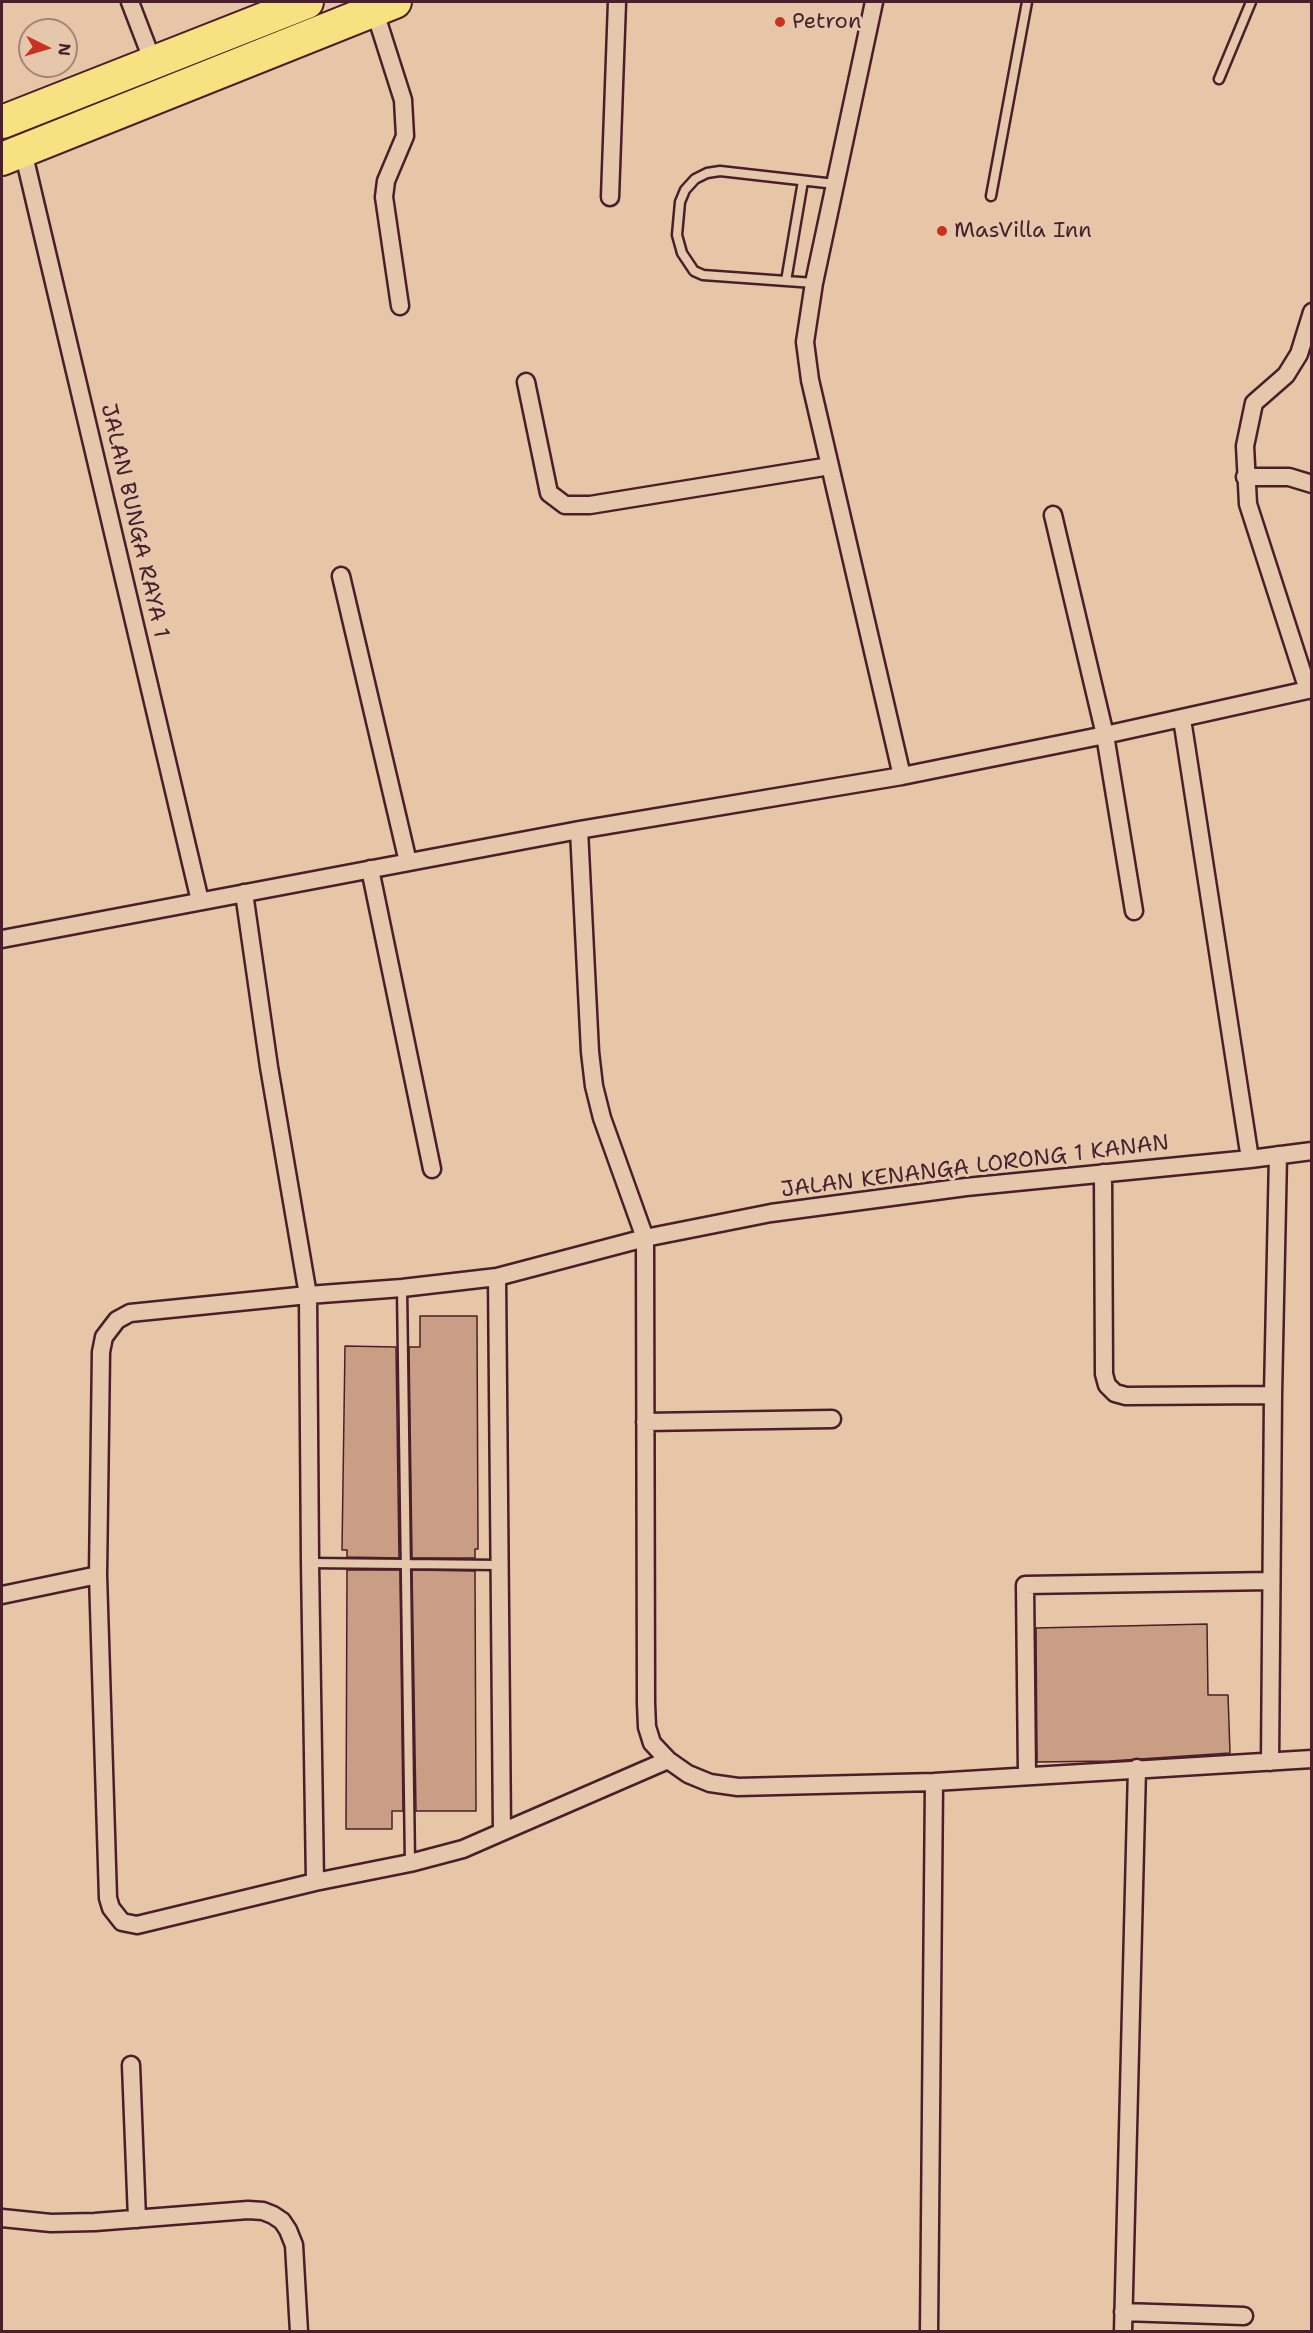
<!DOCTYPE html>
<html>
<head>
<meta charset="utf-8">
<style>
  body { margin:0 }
  #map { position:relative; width:1313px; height:2333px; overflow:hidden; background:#e7c6a8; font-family:"Shantell Sans",sans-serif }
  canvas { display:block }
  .frame { position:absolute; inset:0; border:3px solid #4a1f2b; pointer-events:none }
  .north { position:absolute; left:18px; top:18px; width:60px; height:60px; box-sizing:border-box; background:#e5c8ac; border:2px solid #a78478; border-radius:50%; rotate:95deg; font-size:16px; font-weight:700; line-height:24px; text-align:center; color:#4a1f2b }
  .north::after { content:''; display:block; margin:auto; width:21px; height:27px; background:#c8321e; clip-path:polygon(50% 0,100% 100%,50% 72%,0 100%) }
</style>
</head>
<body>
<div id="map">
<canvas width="1313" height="2333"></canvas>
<div class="frame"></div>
<div class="north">N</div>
</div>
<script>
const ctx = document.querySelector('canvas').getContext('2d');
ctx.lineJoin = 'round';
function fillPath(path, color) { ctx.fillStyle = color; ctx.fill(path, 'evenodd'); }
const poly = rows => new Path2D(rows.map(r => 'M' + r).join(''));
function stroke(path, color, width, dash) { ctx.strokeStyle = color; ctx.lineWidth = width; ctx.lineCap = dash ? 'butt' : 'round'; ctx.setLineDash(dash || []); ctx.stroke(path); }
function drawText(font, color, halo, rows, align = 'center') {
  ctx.font = font + ' "Shantell Sans",sans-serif'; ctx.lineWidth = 6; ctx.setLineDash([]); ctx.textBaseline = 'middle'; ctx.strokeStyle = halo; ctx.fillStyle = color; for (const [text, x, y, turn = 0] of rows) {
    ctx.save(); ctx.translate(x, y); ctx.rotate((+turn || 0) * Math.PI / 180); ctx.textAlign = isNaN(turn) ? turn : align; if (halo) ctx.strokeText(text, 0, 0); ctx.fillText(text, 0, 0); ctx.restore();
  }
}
const building = poly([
  [420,1316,477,1316,478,1549,475,1549,475,1558,412,1558,409,1347,420,1347,420,1316],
  [345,1346,396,1347,399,1558,347,1557,347,1550,342,1550,345,1346],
  [347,1570,400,1570,403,1811,392,1811,392,1829,346,1829,347,1570],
  [412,1570,475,1571,476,1811,416,1811,412,1570],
  [1207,1624,1208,1695,1228,1695,1230,1753,1110,1761,1037,1762,1036,1628,1207,1624]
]);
const lane = poly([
  [1219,79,1251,2],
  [991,196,1027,2],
  [786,281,803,181],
  [814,283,703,275,694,271,682,253,677,235,680,202,685,190,695,179,707,173,720,171,835,184],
  [402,1288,410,1863],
  [310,1563,500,1565]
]);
const street = poly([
  [130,2,153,62],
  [874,2,814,283,805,342,810,380,902,776],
  [374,9,403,100,405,136,386,181,384,197,400,306],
  [23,151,200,901],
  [610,197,617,2],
  [526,382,549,493,565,505,590,505,830,466],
  [1245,477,1289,477,1312,484],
  [1053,515,1105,735,1134,911],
  [341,576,408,862],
  [1308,690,1248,504,1245,446,1254,403,1286,375,1299,354,1312,312],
  [1182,719,1250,1159],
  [579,830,590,1052,594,1086,602,1118,645,1238,646,1703,647,1727,652,1743,668,1760,688,1774,710,1783,738,1787,934,1782,1312,1759],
  [370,869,432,1169],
  [244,893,269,1067,308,1295,310,1563,315,1882],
  [2,939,579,830,902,776,1105,735,1312,689],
  [1103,1173,1104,1374,1107,1385,1115,1393,1126,1396,1273,1395],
  [497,1277,502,1832,463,1849,410,1863,315,1882,137,1925,122,1922,111,1908,108,1898,98,1575,101,1352,104,1337,117,1320,130,1313,308,1295,402,1288,497,1277,645,1238,771,1213,966,1187,1250,1159,1312,1151],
  [645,1422,832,1419],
  [2,1595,98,1575],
  [1270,1762,1273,1395,1278,1155],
  [1027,1776,1025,1585,1271,1581],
  [502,1832,668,1760],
  [131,2065,137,2219],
  [2,2218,51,2223,95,2222,248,2210,263,2211,273,2215,282,2221,288,2230,294,2245,299,2332],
  [1123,2312,1244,2316],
  [929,2332,934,1782],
  [1123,2332,1137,1768]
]);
const highway = poly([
  [2,122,307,2],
  [2,159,395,2]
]);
const markers = [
  [780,22,6,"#c8321e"],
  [942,231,6,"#c8321e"]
];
const poiNames = [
  ["Petron",792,22],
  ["MasVilla Inn",954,231]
];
const streetNames = [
  ["JALAN BUNGA RAYA 1",134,521,77],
  ["JALAN KENANGA LORONG 1 KANAN",975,1167,-7]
];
fillPath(building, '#c99e84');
stroke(building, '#4a1f2b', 1.5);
stroke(lane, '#4a1f2b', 13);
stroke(street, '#4a1f2b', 21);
stroke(highway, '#4a1f2b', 36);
stroke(lane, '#e5c8ac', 8);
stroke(street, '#e5c8ac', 16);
stroke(highway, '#f7e281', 32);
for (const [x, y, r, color] of markers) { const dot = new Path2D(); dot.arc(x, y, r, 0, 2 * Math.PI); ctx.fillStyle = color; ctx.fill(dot); stroke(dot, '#e5c8ac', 2); }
drawText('22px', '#4a1f2b', '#e5c8ac', poiNames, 'left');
drawText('22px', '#4a1f2b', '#e5c8ac', streetNames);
</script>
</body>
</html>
